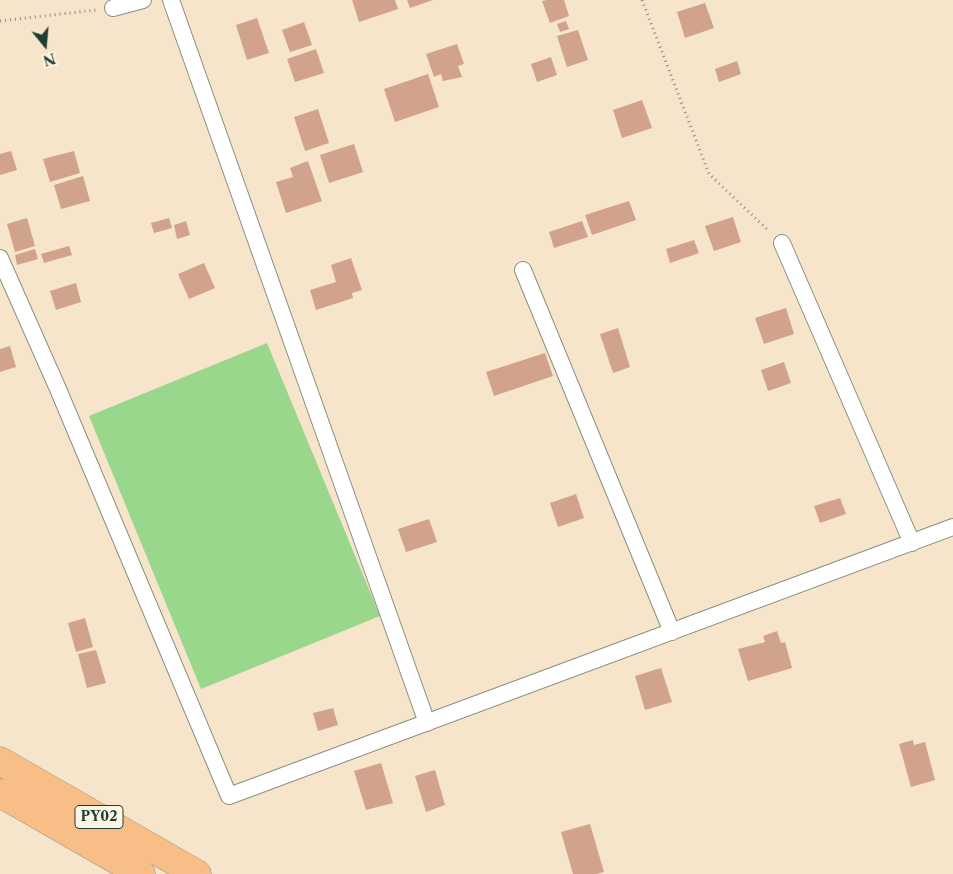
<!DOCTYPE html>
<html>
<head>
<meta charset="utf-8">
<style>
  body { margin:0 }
  #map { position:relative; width:953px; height:874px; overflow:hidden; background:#f6e4cb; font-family:"Libre Caslon Text",serif }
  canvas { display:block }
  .north { position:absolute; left:20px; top:20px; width:50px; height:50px; -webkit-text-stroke:4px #fcf5e5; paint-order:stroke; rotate:163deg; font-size:14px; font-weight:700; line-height:20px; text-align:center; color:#1f3d34 }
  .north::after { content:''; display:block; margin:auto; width:18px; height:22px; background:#1f3d34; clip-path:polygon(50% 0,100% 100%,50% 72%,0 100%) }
</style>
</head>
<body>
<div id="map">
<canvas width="953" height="874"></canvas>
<div class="north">N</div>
</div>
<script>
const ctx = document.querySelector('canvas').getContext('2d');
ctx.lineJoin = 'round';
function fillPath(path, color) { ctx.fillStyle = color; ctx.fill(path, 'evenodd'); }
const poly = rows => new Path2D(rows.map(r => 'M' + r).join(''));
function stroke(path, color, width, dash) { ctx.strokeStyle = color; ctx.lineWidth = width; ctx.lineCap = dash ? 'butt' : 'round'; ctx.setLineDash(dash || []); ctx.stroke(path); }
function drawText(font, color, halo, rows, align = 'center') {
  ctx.font = font + ' "Libre Caslon Text",serif'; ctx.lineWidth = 4; ctx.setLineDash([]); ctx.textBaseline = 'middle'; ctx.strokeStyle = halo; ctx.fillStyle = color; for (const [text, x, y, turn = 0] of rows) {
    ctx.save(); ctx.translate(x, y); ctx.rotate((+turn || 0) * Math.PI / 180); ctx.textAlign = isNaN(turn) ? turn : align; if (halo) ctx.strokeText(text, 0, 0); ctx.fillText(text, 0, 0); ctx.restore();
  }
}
const green = poly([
  [267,343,380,616,201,689,89,416]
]);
const building = poly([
  [352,0,395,0,398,9,359,22],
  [407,0,433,0,410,8],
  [547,0,564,0,569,16,550,23,542,1],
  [705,3,714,28,685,38,677,12],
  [257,18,269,53,247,60,236,25],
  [566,21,569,29,560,32,557,24],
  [304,22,312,45,290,52,282,30],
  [578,30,588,60,567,67,557,36],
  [457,44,464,64,458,66,462,77,443,81,441,74,434,77,426,54],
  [316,49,324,73,295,82,287,59],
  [551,57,557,75,537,82,531,64],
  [737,61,741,74,719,82,715,69],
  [428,74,439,107,395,122,384,89],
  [642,100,652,128,622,138,613,110],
  [318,109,329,143,305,151,294,117],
  [354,144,363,172,329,183,320,155],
  [11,151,17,170,0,175,0,154],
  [74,151,80,173,50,182,43,159],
  [308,161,322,201,286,213,276,182,293,177,290,168],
  [83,176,90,201,61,209,54,185],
  [629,201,636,220,592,235,585,215],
  [733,217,741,242,714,251,705,226],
  [27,218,35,246,15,252,7,224],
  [169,218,172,228,154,233,151,223],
  [186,221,190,235,177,239,174,225],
  [582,221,588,237,554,248,549,232],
  [694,240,699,253,670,263,666,249],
  [69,246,72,255,44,263,41,254],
  [35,249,38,259,17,265,15,255],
  [351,258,362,290,352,293,353,298,316,310,310,290,336,282,331,265],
  [204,263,215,288,189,299,178,274],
  [76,283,81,302,56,310,50,291],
  [786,308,794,334,764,344,755,318],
  [618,328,630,367,613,373,600,334],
  [10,346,16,367,0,372,0,349],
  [545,353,553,376,494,396,486,372],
  [784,362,791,383,768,391,761,370],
  [576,494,584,518,558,527,550,503],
  [840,498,846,514,820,523,814,506],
  [429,519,437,542,406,552,398,529],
  [85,618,93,647,76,652,68,623],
  [777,631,781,643,785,642,792,668,748,681,738,649,765,642,763,636],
  [96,650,106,683,87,688,78,654],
  [661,668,672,702,645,710,635,676],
  [333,708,338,725,318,731,313,713],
  [913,740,914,745,925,742,935,780,911,787,899,744],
  [381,763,393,803,366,810,354,771],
  [435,770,445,805,426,812,415,776],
  [590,824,604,872,596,874,573,874,561,832]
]);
const path = poly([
  [642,0,709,174,769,231],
  [0,21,96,10]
]);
const street = poly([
  [171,0,427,723],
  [113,8,143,0],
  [782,243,912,543],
  [0,258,58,389,229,796,953,527],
  [523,270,672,632]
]);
const highway = poly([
  [0,761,197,874],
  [0,793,141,874]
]);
const shields = [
  [99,817,48]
];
const shieldNames = [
  ["PY02",99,817]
];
fillPath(green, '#99d78c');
fillPath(building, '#d2a38c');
stroke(street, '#8a9080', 18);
stroke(highway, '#8a9080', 29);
stroke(path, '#8a9080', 3, [1, 4]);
stroke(street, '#fff', 16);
stroke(highway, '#f7be87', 28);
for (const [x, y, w] of shields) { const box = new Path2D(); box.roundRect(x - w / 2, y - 11.5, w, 23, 4); ctx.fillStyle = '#fcf5e5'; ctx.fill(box); stroke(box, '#1f3d34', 1); }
drawText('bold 14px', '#1f3d34', null, shieldNames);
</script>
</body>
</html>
